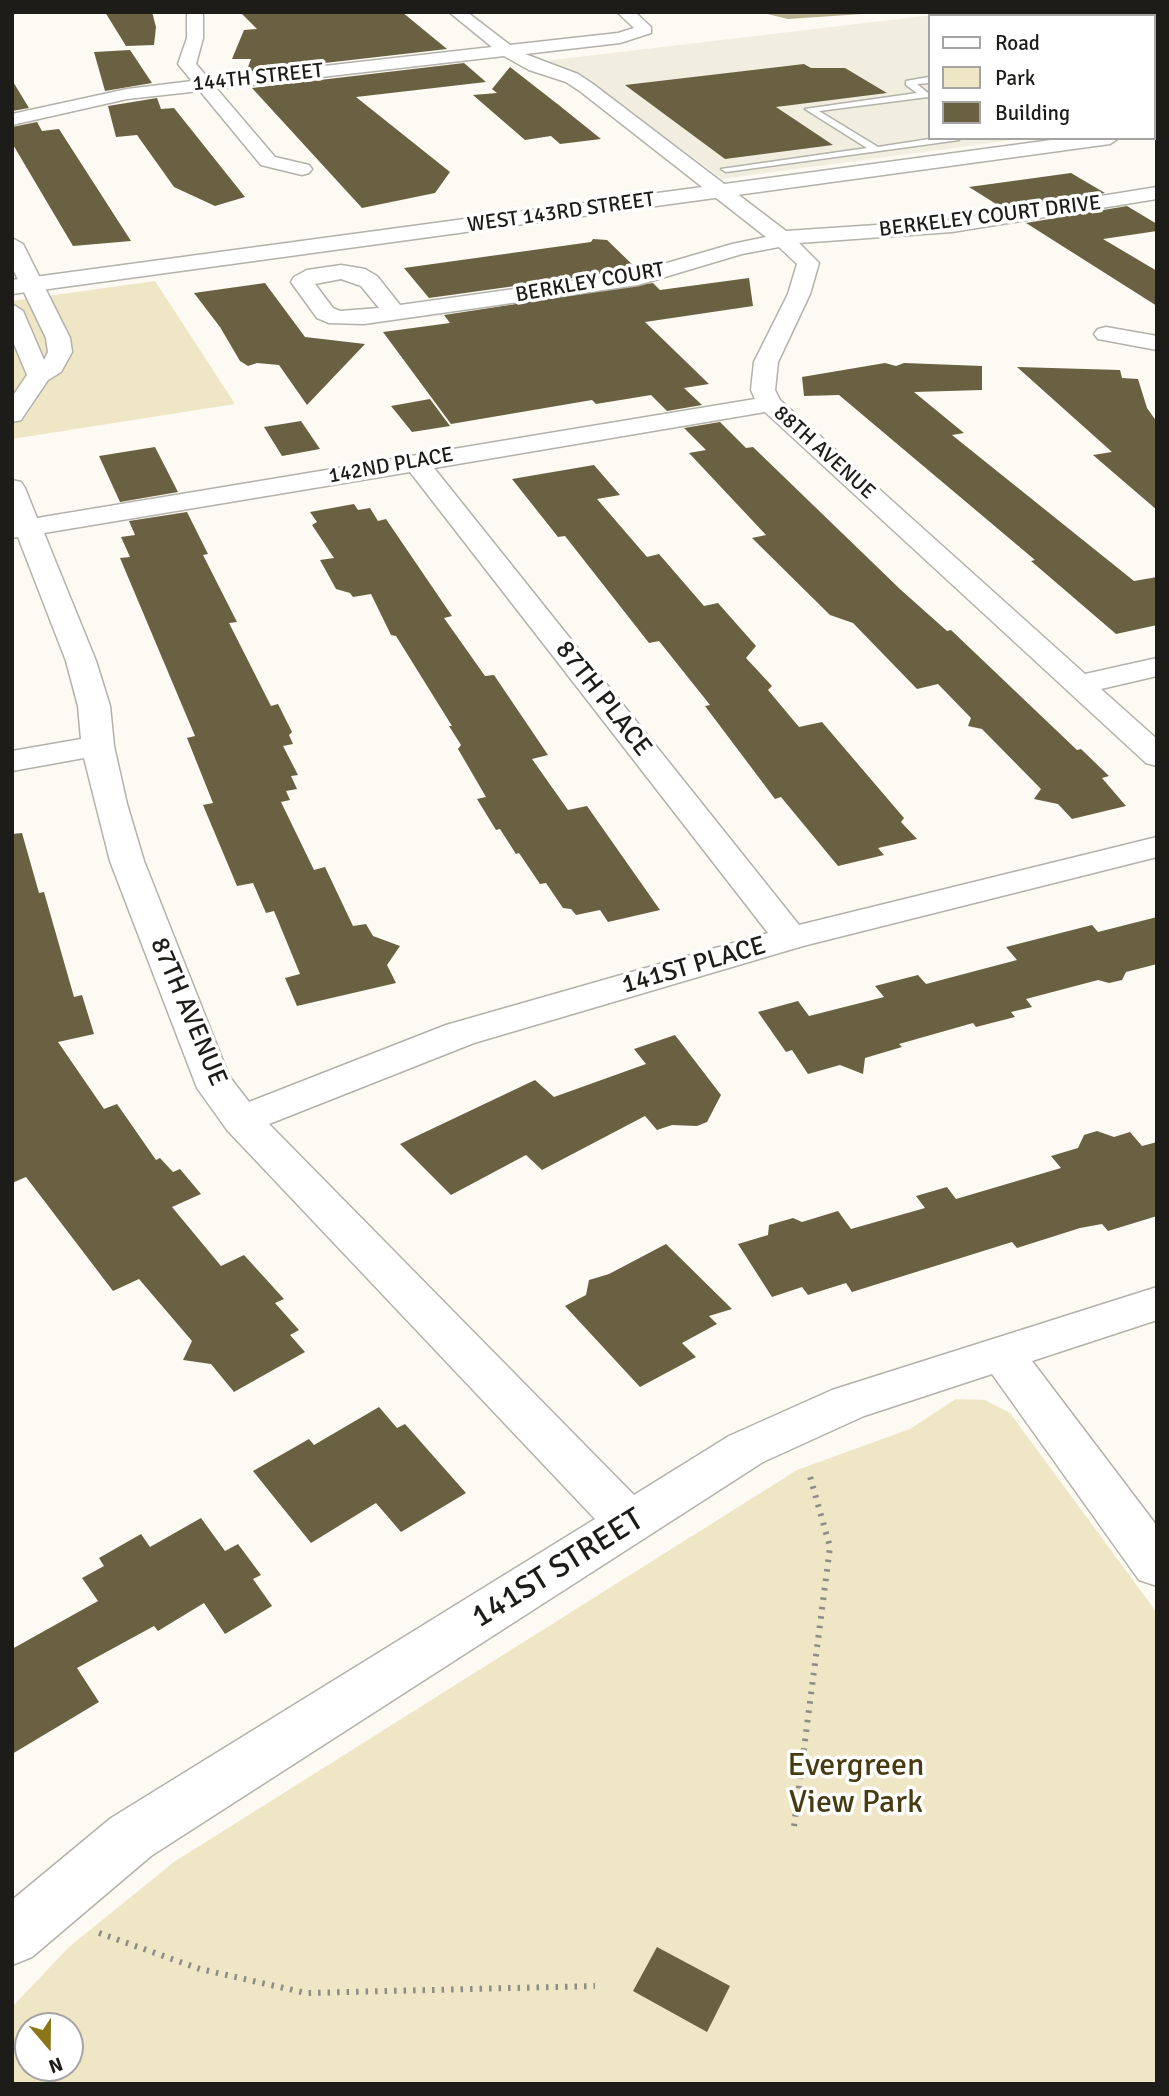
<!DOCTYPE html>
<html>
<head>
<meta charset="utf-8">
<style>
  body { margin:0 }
  #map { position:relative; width:1169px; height:2096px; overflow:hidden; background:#fcfaf2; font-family:Signika,sans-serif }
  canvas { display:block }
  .frame { position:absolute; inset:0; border:14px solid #1d1c19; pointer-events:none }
  .legend { position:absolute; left:928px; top:14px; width:228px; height:126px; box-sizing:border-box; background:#fff; border:2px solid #a5a4a3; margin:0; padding:9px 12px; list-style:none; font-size:21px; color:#1d1c19 }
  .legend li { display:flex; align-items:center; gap:14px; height:35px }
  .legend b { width:35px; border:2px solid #a5a4a3 }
  .north { position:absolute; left:14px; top:2012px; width:70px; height:70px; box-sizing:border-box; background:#fff; border:2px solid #a5a4a3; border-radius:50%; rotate:160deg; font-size:19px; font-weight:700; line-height:28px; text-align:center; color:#1d1c19 }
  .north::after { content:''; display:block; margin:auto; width:24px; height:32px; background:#8c761a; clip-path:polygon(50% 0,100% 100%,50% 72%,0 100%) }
</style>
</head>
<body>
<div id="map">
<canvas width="1169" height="2096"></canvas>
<div class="frame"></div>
<ul class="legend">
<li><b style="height:9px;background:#fff"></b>Road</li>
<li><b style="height:19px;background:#eee6c5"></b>Park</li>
<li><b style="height:19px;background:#696142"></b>Building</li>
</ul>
<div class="north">N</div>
</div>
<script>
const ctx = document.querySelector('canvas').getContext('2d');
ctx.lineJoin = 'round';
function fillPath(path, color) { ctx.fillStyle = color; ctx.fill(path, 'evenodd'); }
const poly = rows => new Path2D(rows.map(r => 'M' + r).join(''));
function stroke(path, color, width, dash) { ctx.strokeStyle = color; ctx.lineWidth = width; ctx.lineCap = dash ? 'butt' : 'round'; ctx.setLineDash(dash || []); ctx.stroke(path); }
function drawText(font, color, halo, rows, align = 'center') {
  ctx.font = font + ' Signika,sans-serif'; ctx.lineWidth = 7; ctx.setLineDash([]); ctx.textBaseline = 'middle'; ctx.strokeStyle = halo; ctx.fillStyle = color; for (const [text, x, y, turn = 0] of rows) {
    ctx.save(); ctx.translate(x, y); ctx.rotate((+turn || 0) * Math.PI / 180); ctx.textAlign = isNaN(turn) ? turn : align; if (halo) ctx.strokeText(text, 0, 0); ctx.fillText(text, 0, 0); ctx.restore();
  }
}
const built = poly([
  [958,12,1157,12,1157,46,1153,47,1153,16,929,16,929,138,1028,138,722,179,587,79,544,61]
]);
const green = poly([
  [155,281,235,404,12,439,12,301],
  [956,1399,985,1400,1010,1413,1157,1613,1157,2084,12,2084,12,2007,69,1947,174,1862,797,1470,910,1429],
  [28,2026,70,2026,70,2068,28,2068]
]);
const water = poly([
  [759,12,892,12,788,19]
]);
const building = poly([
  [105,12,152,12,156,27,154,45,126,46],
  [240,12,402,12,447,49,246,72,251,59,232,59,244,30,257,29],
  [130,50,152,83,105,91,94,52],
  [464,63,486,82,356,97,450,172,435,193,362,208,252,88],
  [804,64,811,68,845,68,887,93,776,107,833,145,725,159,625,85],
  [510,67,560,106,601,139,560,144,551,136,525,140,473,95,497,93,492,89],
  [12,80,29,108,12,111],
  [157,98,161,109,174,108,245,197,215,206,174,187,137,135,116,137,108,106],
  [37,122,42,131,59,129,131,241,73,246,12,143,12,127],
  [1071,173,1105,193,1004,209,969,187],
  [1127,206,1157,224,1157,231,1103,239,1157,271,1157,306,1026,223],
  [593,239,607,240,637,269,429,298,404,268,591,242],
  [749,278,753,306,645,322,709,384,684,388,702,405,667,411,651,395,596,404,592,400,451,424,383,332,450,323,444,315,653,283,660,290],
  [265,283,305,337,365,344,307,405,279,365,257,363,248,366,240,361,220,327,194,293],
  [885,363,896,366,904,363,982,366,982,390,914,392,964,433,952,435,1134,581,1157,577,1157,625,1116,634,1031,561,1035,560,839,395,804,396,802,377],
  [1017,367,1120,370,1122,378,1138,379,1147,408,1157,422,1157,510,1093,455,1112,452],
  [430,399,450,426,412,432,391,406],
  [301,421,320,449,282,456,264,427],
  [720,422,746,448,753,447,901,590,947,631,951,630,1077,750,1081,749,1109,776,1102,778,1126,806,1072,819,1058,804,1034,799,1041,789,982,729,968,726,971,718,938,684,917,689,853,623,830,615,752,538,766,535,689,453,706,450,684,428],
  [155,447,178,492,120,502,99,456],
  [594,465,620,495,597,499,647,557,659,554,704,606,718,603,756,646,746,658,772,686,768,690,799,727,822,722,904,818,901,822,917,839,878,848,884,855,838,866,781,797,775,799,705,706,710,705,659,641,649,643,565,536,558,537,512,479],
  [354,504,358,510,370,508,378,521,386,519,452,616,444,618,485,676,494,675,548,755,532,759,568,810,587,806,660,910,608,922,600,910,576,915,571,909,563,908,546,883,540,884,519,853,516,854,500,829,496,830,477,799,486,797,458,749,461,745,449,726,452,726,396,636,391,635,371,594,353,597,350,593,336,589,320,560,334,558,312,525,317,522,310,512],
  [187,512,208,554,203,555,237,622,229,623,271,706,278,704,292,732,289,735,293,744,283,746,298,775,291,776,297,789,286,791,290,800,281,802,314,870,325,867,353,926,366,924,373,936,400,946,387,965,396,983,297,1006,285,978,300,974,274,911,266,913,253,883,237,886,203,805,213,803,187,738,195,736,120,558,130,557,121,537,135,535,129,521],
  [22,833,39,893,44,892,74,997,82,995,94,1034,58,1042,104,1109,117,1104,156,1160,160,1158,173,1172,180,1169,201,1194,172,1207,221,1266,244,1255,284,1299,275,1303,299,1330,290,1335,305,1352,234,1392,211,1364,183,1360,192,1341,139,1279,113,1291,26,1177,12,1183,12,834],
  [1157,917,1157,964,1126,972,1122,980,1109,983,1098,980,1026,999,1032,1007,1011,1012,1015,1017,976,1027,973,1023,899,1044,902,1047,865,1058,863,1074,840,1065,808,1074,792,1050,786,1052,758,1012,798,1001,809,1016,884,997,875,986,918,975,926,984,1017,960,1006,947,1092,925,1098,932],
  [675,1035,721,1095,707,1122,697,1126,672,1125,657,1130,645,1116,542,1170,526,1155,451,1195,400,1144,535,1080,554,1097,646,1064,634,1049],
  [1097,1131,1114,1137,1130,1132,1142,1146,1157,1142,1157,1216,1108,1231,1102,1224,1080,1228,1017,1248,1012,1242,852,1292,846,1283,808,1295,802,1287,772,1297,738,1244,768,1235,769,1225,793,1218,802,1222,838,1211,851,1229,925,1208,916,1196,947,1187,956,1199,1061,1168,1051,1156,1078,1148,1084,1135],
  [666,1244,732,1309,709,1316,717,1324,682,1343,696,1357,640,1387,565,1306,586,1295,589,1280,609,1274],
  [379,1407,397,1428,405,1424,466,1493,401,1532,376,1503,311,1543,253,1471,309,1439,314,1445],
  [201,1518,225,1551,238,1544,261,1575,253,1579,272,1606,225,1634,204,1603,158,1631,154,1626,77,1668,99,1702,12,1754,12,1649,98,1601,82,1578,104,1566,99,1558,141,1534,150,1547],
  [657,1947,730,1986,707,2032,633,1991]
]);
const path = poly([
  [794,1826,830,1547,809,1473],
  [99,1933,200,1969,306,1993,595,1986]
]);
const lane = poly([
  [1084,12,1094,12,1098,16,1088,16,1084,12],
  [1134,12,1144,12,1149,16,1139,16,1134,12],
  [1153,37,1157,37,1157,41,1153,41,1153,37],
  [1153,63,1157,65,1157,71,1153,69,1153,63],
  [929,77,929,83,917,84,928,93,928,97,819,111,878,147,936,138,959,140,726,172,721,169,867,148,805,109,917,93,906,85,906,81,929,77],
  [1153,112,1157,112,1157,118,1153,118,1153,112]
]);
const street = poly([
  [187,12,203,12,203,38,196,64,209,79,492,47,449,12,467,12,510,45,618,33,634,28,617,12,635,12,651,27,651,33,620,43,525,54,578,74,593,84,786,231,952,220,1157,187,1157,199,952,232,799,243,819,263,810,294,778,362,775,390,780,400,1085,674,1157,658,1157,676,1101,689,1157,739,1157,766,1146,763,765,412,434,468,799,925,1157,837,1157,857,803,946,474,1043,269,1124,634,1495,729,1436,832,1390,1157,1287,1157,1320,1032,1361,1157,1526,1157,1586,1139,1580,992,1374,864,1416,763,1462,151,1856,32,1957,12,1965,12,1900,111,1818,595,1519,227,1130,197,1088,110,861,84,758,12,771,12,751,81,739,78,706,66,661,18,537,12,538,12,480,21,482,25,488,37,518,755,399,751,390,754,362,788,294,797,264,779,247,742,254,638,285,364,324,329,323,317,318,291,282,294,277,307,270,341,265,365,269,377,276,400,305,636,272,732,244,766,237,581,92,566,82,529,70,504,56,217,89,275,157,309,165,312,169,309,173,302,175,261,165,200,91,127,99,12,125,12,114,127,89,192,81,178,64,187,38,187,12],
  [341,279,361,286,379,308,340,311,333,308,315,284,341,279],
  [410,472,768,933,446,1025,249,1102,229,1076,144,861,127,804,114,746,110,706,96,661,44,533,410,472],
  [12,238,23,244,70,338,72,352,61,372,48,380,21,420,12,422,12,397,27,375,12,339,12,304,23,311,44,360,48,352,46,338,12,267,12,238],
  [1106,327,1157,336,1157,350,1098,339,1094,334,1098,329,1106,327]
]);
const secondary = poly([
  [1153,126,1157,126,1157,138,1153,138,1153,126],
  [1066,138,1119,138,1110,144,12,294,12,280,1066,138]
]);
const farStreetnames = [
  ["144TH STREET",258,78,-6],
  ["WEST 143RD STREET",561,213,-8],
  ["BERKELEY COURT DRIVE",990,217,-7],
  ["BERKLEY COURT",590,283,-10],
  ["88TH AVENUE",824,453,42],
  ["142ND PLACE",391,466,-10]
];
const streetNames = [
  ["87TH PLACE",603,699,52],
  ["141ST PLACE",694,966,-16],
  ["87TH AVENUE",188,1012,67]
];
const nearStreetnames = [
  ["141ST STREET",558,1569,-32]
];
const nearParknames = [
  ["Evergreen",856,1767],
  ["View Park",856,1804]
];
fillPath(built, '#f2eedf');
fillPath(green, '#eee6c5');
fillPath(water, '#bab190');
fillPath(building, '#696142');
stroke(lane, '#b2b1aa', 3);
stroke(street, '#b2b1aa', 3);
stroke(secondary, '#b2b1aa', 3);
stroke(path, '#8d8c86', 6, [2.5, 7]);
fillPath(lane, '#fff');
fillPath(street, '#fff');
fillPath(secondary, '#fff');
drawText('21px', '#1d1c19', '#fff', farStreetnames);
drawText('26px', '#1d1c19', '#fff', streetNames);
drawText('32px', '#1d1c19', '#fff', nearStreetnames);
drawText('32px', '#473c11', '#fff', nearParknames);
</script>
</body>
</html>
